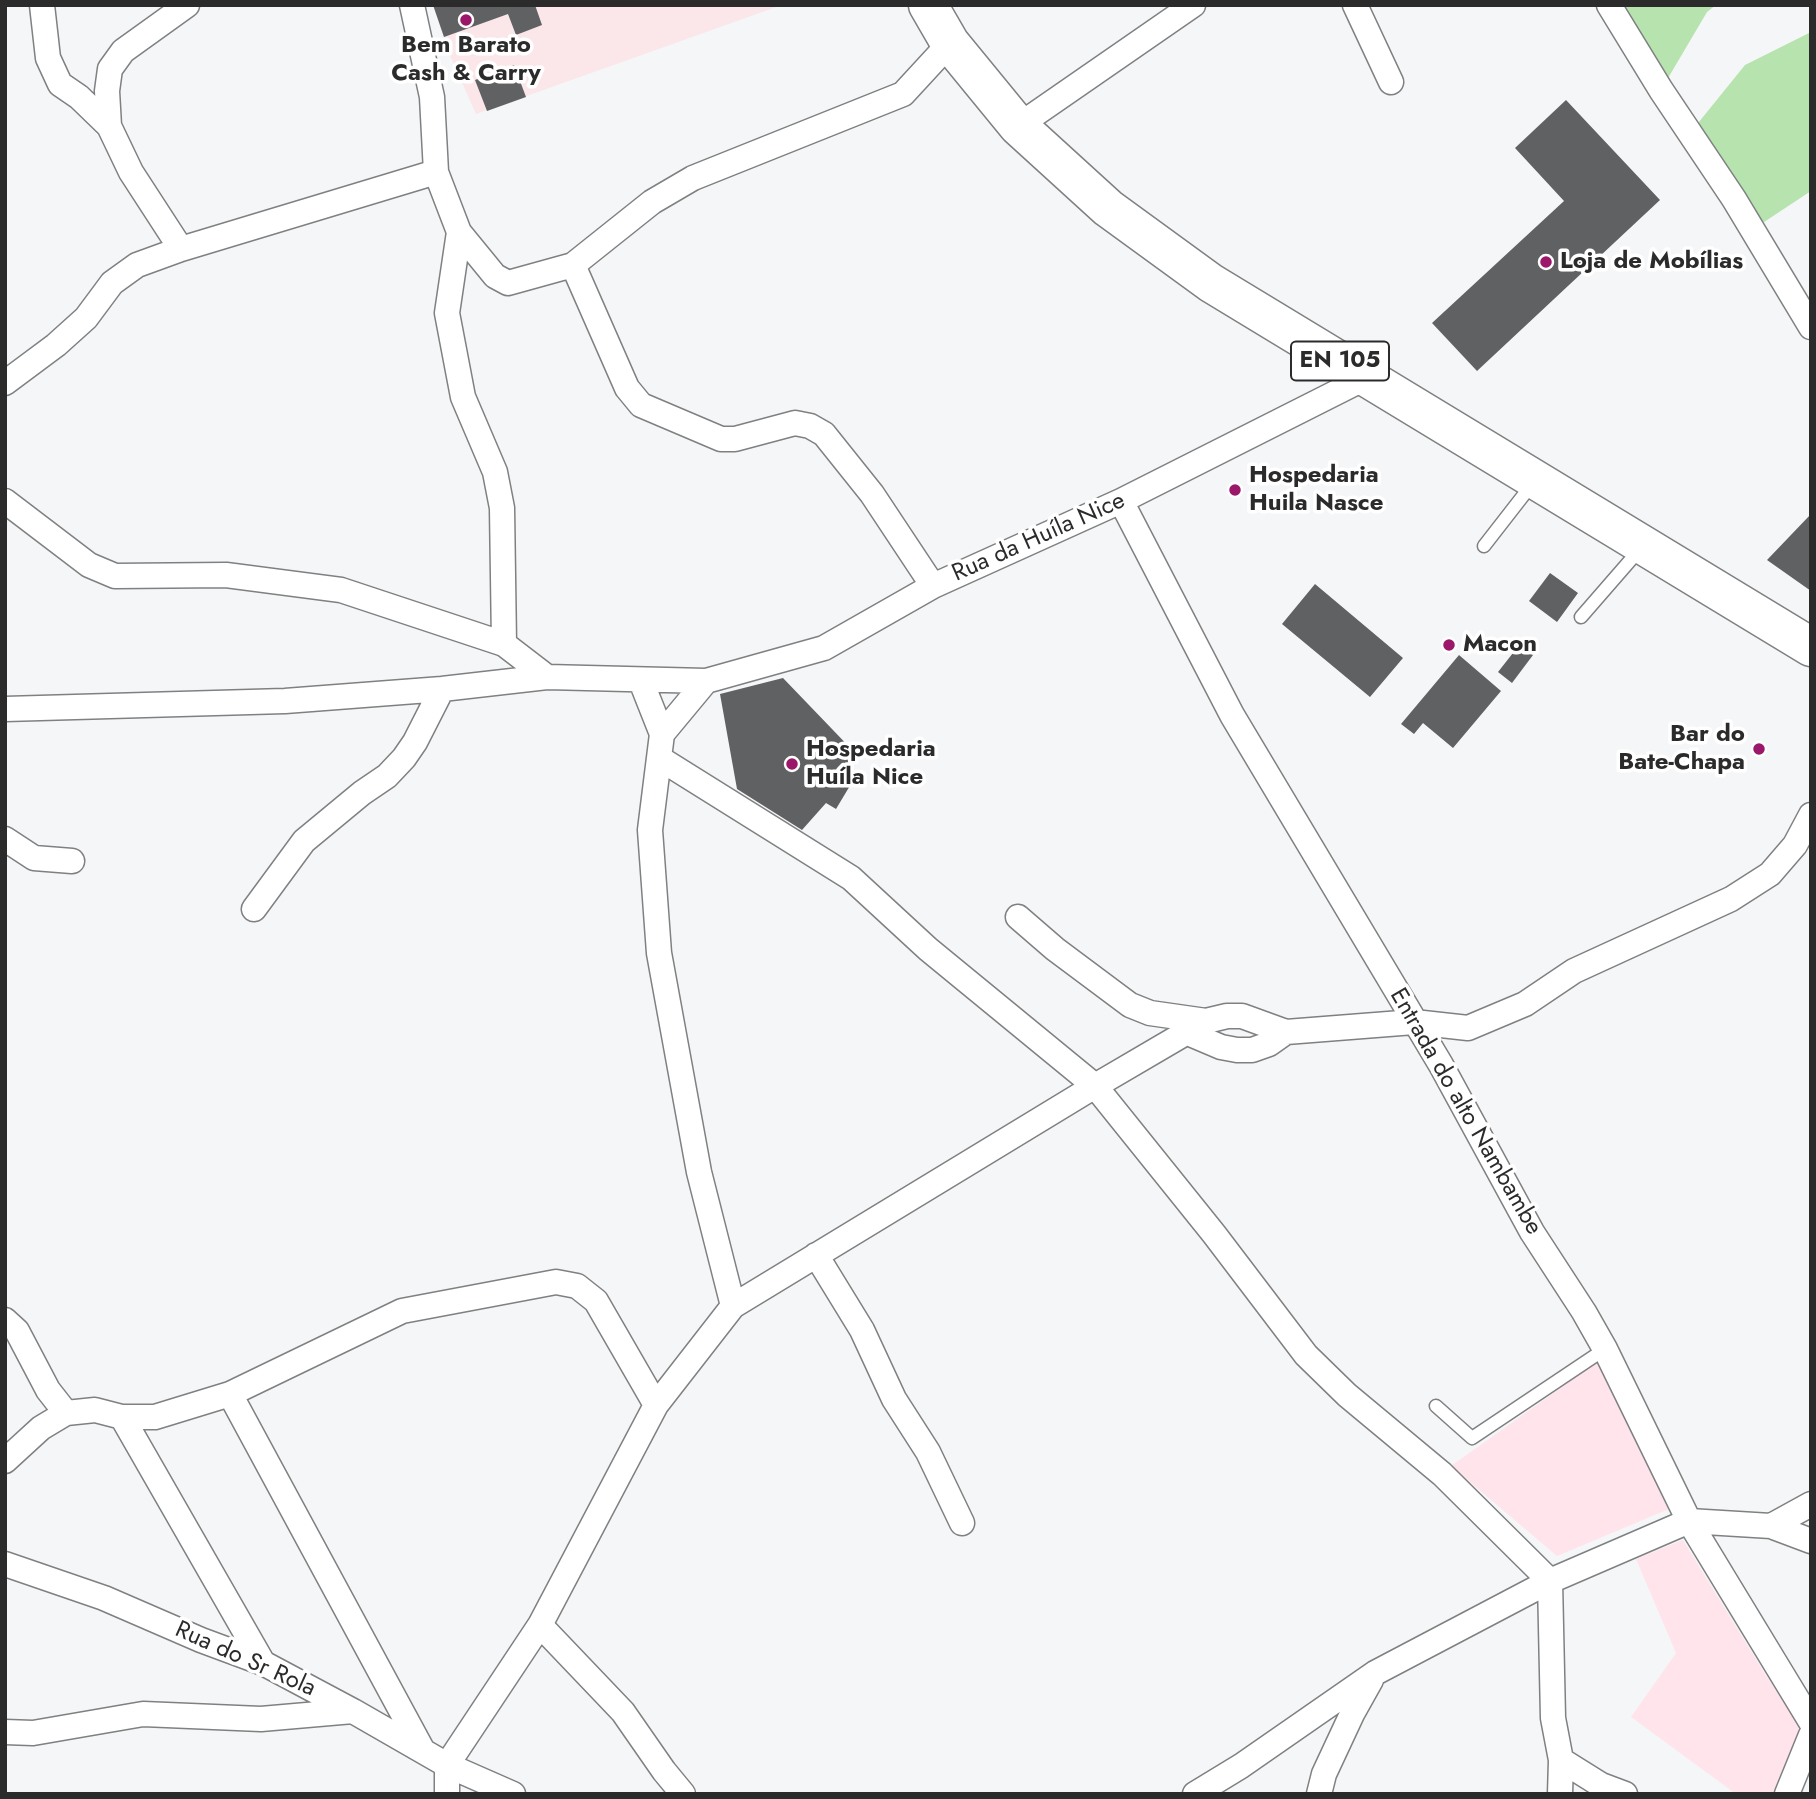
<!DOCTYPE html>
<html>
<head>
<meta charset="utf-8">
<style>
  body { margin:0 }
  #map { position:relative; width:1816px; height:1799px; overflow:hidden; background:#f5f6f8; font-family:Jost,sans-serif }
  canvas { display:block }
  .frame { position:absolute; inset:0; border:7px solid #2b2b2c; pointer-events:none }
</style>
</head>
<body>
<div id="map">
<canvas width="1816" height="1799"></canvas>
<div class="frame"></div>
</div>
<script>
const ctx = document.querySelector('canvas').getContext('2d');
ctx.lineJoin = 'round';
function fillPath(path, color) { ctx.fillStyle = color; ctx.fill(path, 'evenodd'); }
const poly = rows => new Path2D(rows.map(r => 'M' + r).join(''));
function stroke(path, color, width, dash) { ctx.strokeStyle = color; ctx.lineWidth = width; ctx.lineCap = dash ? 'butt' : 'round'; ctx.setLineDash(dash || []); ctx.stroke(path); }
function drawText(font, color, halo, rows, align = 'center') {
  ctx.font = font + ' Jost,sans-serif'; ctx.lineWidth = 7; ctx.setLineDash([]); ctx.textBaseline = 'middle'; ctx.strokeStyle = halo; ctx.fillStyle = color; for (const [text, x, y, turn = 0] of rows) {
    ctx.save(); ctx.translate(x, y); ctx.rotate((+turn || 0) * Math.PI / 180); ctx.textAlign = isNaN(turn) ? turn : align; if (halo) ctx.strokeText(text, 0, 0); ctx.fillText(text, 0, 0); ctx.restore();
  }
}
const commercial = poly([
  [433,5,782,5,476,114,448,51]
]);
const industrial = poly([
  [1597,1362,1669,1509,1557,1556,1451,1466],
  [1683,1540,1765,1674,1801,1728,1774,1794,1736,1794,1631,1717,1676,1653,1636,1559]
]);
const green = poly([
  [1609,5,1716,5,1707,12,1661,90],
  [1811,32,1811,191,1752,230,1690,133,1745,65]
]);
const building = poly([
  [433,5,535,5,542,25,516,35,508,14,444,37],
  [514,65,526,97,487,111,475,80],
  [1566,100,1660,200,1477,371,1432,323,1564,201,1515,148],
  [1811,514,1811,591,1767,560],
  [1550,573,1578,593,1557,622,1529,601],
  [1315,584,1403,658,1370,697,1282,624],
  [1520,644,1533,655,1512,683,1498,672],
  [1459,655,1501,691,1453,748,1423,723,1414,734,1401,724],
  [783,678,857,755,845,773,854,779,836,809,826,803,802,830,737,789,720,694]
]);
const lane = poly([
  [1484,546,1533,483],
  [1581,617,1641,548],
  [1436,1406,1472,1438,1605,1349]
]);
const street = poly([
  [42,5,48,58,60,84,79,97,109,126,131,172,181,249],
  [412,5,432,97,436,172,459,232,495,276,508,283,573,265,652,202,693,178,903,94,950,43],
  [1355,5,1391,82],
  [1609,5,1661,90,1734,199,1811,327],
  [109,126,107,91,110,69,123,51,187,5],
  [1018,126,1193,5],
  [459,232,447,313,463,397,495,472,502,508,504,644],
  [573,265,627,388,641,405,721,439,735,439,795,423,810,426,824,434,872,494,933,586],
  [5,383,56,345,86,318,112,283,137,265,181,249,436,172],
  [5,501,89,565,115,576,226,575,341,590,504,644,547,677],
  [1121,501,1232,715,1441,1065,1532,1232,1584,1312,1605,1349,1689,1521,1811,1722],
  [641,681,662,734],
  [706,681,662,734,650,830,659,953,699,1172,733,1306],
  [5,709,285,701,442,689,547,677,706,681,824,648,933,586,1121,501,1367,377],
  [659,758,851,878,928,949,1095,1086,1214,1234,1306,1355,1347,1395,1442,1474,1550,1581,1553,1718,1561,1760,1560,1794],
  [5,839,34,858,72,861],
  [254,909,304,841,362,793,387,776,404,758,415,742,442,689],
  [1018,917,1055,949,1130,1005,1150,1013,1206,1021],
  [1188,1033,1221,1047,1237,1050,1252,1050,1269,1044,1286,1032],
  [816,1255,862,1330,894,1399,928,1452,962,1523],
  [5,1320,17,1331,48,1390,66,1413],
  [230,1394,423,1751],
  [122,1417,263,1663],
  [5,1461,41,1428,66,1413,95,1410,122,1417,155,1417,230,1394,402,1311,556,1282,577,1286,596,1301,656,1405],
  [1771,1526,1811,1504],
  [5,1564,104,1598,201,1640,263,1663,353,1711,447,1765,513,1794],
  [540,1625,623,1712,664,1771,683,1794],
  [5,1732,33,1733,143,1714,261,1719,353,1711],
  [1561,1760,1601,1785,1625,1794],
  [447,1794,447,1765,540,1625,656,1405,733,1306,1095,1086,1206,1021,1227,1016,1242,1016,1286,1032,1414,1022,1468,1028,1525,1004,1574,971,1731,899,1770,874,1795,845,1811,815],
  [1195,1794,1241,1766,1375,1673,1550,1581,1689,1521,1771,1526,1811,1541],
  [1319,1794,1324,1774,1352,1714,1371,1680],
  [1787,1794,1811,1735]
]);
const primary = poly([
  [928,5,950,43,1018,126,1108,208,1211,283,1811,647]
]);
const markers = [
  [466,20,7,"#9b1769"],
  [1546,262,7,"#9b1769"],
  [1235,490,7,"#9b1769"],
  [1449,645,7,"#9b1769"],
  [1759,749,7,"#9b1769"],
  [792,764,7,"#9b1769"]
];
const shields = [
  [1340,361,98]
];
const shieldNames = [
  ["EN 105",1340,361]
];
const poiNames = [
  ["Bem Barato",466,46,"center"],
  ["Cash & Carry",466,74,"center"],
  ["Loja de Mobílias",1560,262],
  ["Hospedaria",1249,476],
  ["Huila Nasce",1249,504],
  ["Macon",1463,645],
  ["Bar do",1745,735,"right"],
  ["Bate-Chapa",1745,763,"right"],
  ["Hospedaria",806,750],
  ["Huíla Nice",806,778]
];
const streetNames = [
  ["Rua da Huíla Nice",1039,538,-24],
  ["Entrada do alto Nambambe",1465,1112,60],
  ["Rua do Sr Rola",245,1660,24]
];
fillPath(commercial, '#fbe6ea');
fillPath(industrial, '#ffe4eb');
fillPath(green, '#b7e3af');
fillPath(building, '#606163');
stroke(lane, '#7f8082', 15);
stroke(street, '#7f8082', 27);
stroke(primary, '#7f8082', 41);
stroke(lane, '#fff', 12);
stroke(street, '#fff', 24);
stroke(primary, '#fff', 38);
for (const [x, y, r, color] of markers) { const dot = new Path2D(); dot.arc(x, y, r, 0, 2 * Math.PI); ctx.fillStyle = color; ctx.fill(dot); stroke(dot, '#fff', 2.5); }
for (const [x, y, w] of shields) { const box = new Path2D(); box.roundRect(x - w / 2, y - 19.5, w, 39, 5); ctx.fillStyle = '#fff'; ctx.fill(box); stroke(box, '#2b2b2c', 2); }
drawText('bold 23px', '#2b2b2c', null, shieldNames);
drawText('bold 24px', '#2b2b2c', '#fff', poiNames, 'left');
drawText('24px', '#2b2b2c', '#fff', streetNames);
</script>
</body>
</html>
